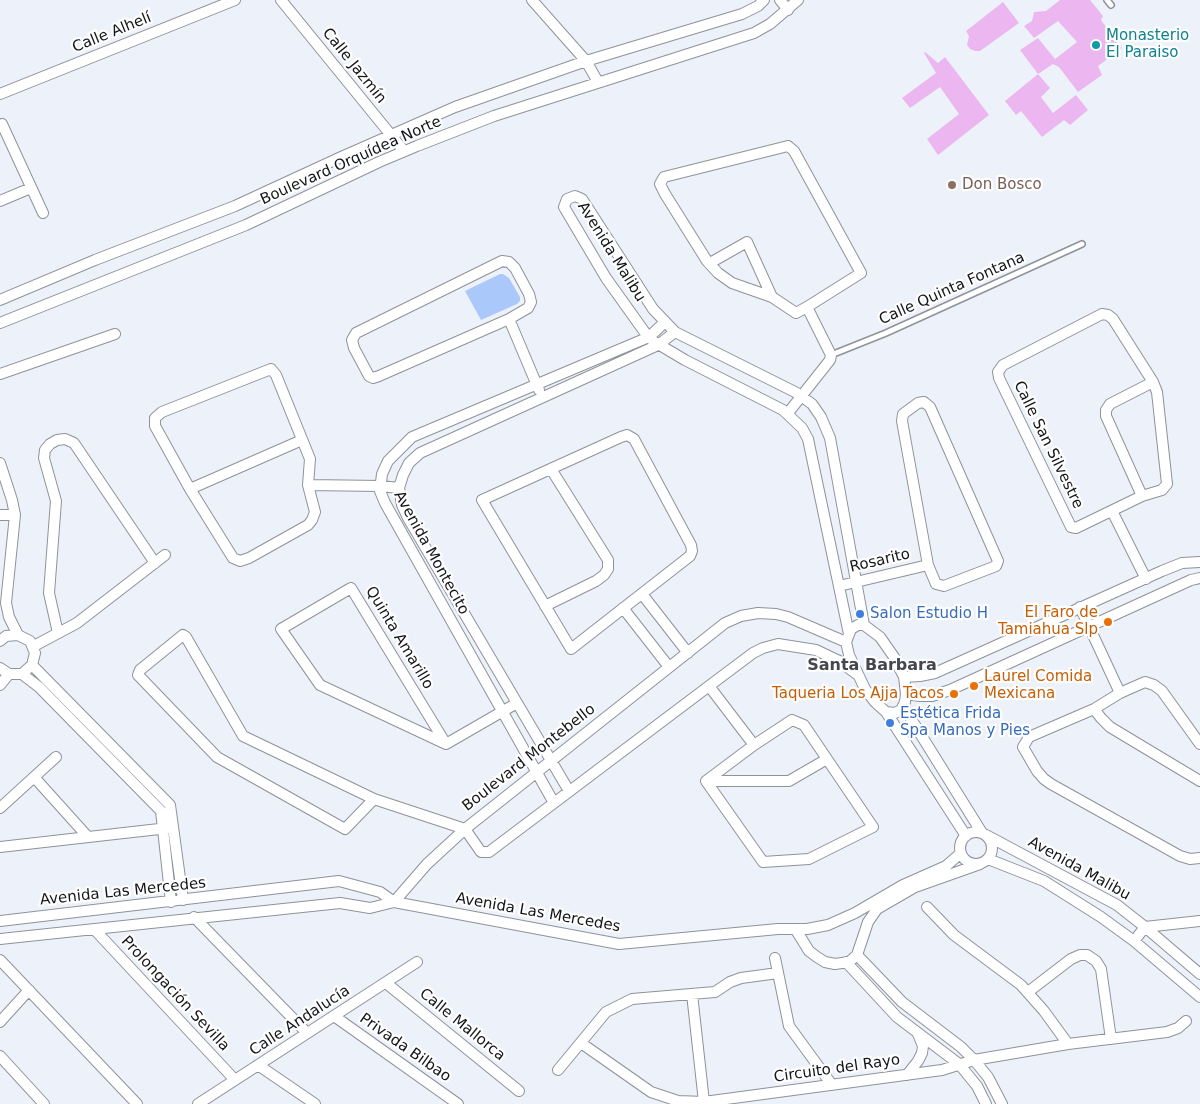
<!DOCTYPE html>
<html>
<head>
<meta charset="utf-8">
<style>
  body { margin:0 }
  canvas { display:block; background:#edf1fa }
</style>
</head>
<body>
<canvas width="1200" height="1104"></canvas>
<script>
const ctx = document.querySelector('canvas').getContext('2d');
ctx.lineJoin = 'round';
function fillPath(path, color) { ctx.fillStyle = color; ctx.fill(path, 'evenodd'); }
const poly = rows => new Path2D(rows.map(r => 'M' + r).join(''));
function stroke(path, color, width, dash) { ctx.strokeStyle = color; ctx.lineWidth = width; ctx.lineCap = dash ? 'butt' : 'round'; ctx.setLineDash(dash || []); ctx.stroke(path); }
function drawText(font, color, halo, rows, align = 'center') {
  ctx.font = font + ' "DejaVu Sans",sans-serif'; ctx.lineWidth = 4.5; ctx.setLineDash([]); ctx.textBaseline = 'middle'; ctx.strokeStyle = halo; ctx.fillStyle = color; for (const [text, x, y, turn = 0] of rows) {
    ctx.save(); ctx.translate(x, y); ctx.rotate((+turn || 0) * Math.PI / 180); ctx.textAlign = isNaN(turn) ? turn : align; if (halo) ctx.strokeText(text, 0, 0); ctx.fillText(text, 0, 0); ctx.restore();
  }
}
const green = poly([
  [500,274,503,274,509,278,520,297,520,301,517,304,481,320,465,291]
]);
const building = poly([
  [1060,0,1090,0,1103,16,1101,20,1122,48,1098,66,1102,75,1078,92,1059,67,1053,64,1038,74,1020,50,1038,38,1055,59,1077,42,1058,21,1034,38,1024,26,1032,21,1034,12,1046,11],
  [1003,2,1019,23,980,51,975,51,970,49,967,45,969,36,966,31],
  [925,52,938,63,945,57,989,115,938,155,927,139,959,114,940,87,910,108,902,98,936,73,924,53],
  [1038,74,1050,88,1041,97,1053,113,1076,95,1088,110,1070,125,1064,120,1042,137,1021,111,1016,115,1005,101]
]);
const lane = poly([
  [1107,0,1111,5],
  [831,355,886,333,1082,244]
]);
const street = poly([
  [281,0,404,151],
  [532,0,586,61,598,82],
  [780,0,788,10],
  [0,94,235,0],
  [2,124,43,213],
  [788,146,794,151,861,273,807,307,796,313,772,297,732,283,718,273,707,261,665,194,660,184,664,177,788,146],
  [0,201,31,188],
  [502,261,509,262,515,268,529,294,531,302,528,308,509,319,379,376,373,378,369,376,354,348,352,340,356,333,502,261],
  [710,263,747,242,772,297],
  [0,300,95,260,235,206,339,158,455,107,586,61,742,14,758,6,764,0],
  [1102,314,1108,315,1113,319,1153,382,1157,392,1167,484,1162,490,1142,496,1076,528,1071,527,999,378,998,372,1003,365,1102,314],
  [509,319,539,390],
  [0,323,246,225,379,162,417,146,494,116,754,33,770,24,798,0],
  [271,369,276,375,310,459,308,485,315,512,312,520,308,525,249,558,240,561,233,558,190,489,155,426,155,418,162,412,271,369],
  [0,374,115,334],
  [924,402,930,407,998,561,996,566,944,586,936,584,928,565,902,421,903,414,918,403,924,402],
  [788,413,830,360,831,355,807,307],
  [627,435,634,439,691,545,692,551,690,556,571,649,482,500,621,437,627,435],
  [0,463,12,500,15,515,6,603,9,617,18,635],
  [308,485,381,486,399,488],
  [190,489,302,440],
  [1142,496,1106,416,1106,410,1110,404,1153,382],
  [1112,511,1146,579],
  [0,515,15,515],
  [839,586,928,565],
  [351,588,446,744,320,685,281,629,351,588],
  [642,594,688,653],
  [545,606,596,581,604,575,608,569,608,560,551,469],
  [1080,607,1120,693],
  [623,608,669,667],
  [858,625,864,625,880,637,894,657,904,677,906,694,905,702,901,710,895,713,886,712,875,702,865,689,849,655,846,642,851,629,858,625],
  [58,633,49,593,56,501,44,458,45,450,50,444,57,440,65,439,74,443,155,563],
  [849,634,808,439,802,428,783,410,685,360,653,341,646,334,606,278,564,207,567,199,575,196,582,199,653,309,675,332,797,393,812,404,821,417,830,438,864,625],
  [0,641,6,636,18,635,30,641,35,653,32,665,22,674,9,674,0,668],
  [34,646,77,623,165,555],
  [32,665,170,805,183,900],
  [22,674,39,687,161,811,171,902],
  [904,677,920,676,935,673,1162,571,1182,563,1200,562],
  [0,685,9,674],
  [709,686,754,745],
  [906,694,920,696,932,696,950,690,1191,580,1200,578],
  [903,706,982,833],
  [1094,709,1101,718,1110,727,1200,781],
  [886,712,966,836],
  [792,720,804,725,873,827,809,859,763,862,706,781,754,745,792,720],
  [446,744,517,703],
  [1200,744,1162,691,1154,685,1145,682,1120,693,1094,709,1029,737,1023,747,1037,771,1044,779,1051,784,1180,856,1190,859,1200,858],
  [34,777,88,837],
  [706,781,789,781,827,759],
  [569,791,408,518,402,505,399,488,403,475,409,463,420,453,658,345,675,332],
  [374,799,345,829,217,757,138,675,140,670,183,635,186,637,243,736,374,799,465,829],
  [554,803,385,503,380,491,382,474,388,461,412,437,649,337,665,322],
  [0,808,56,757],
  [465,829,481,852,489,852,709,686,753,653,763,648,778,644,816,650,839,661,858,675],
  '960 848a16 16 0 1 1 32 0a16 16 0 1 1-32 0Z',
  [986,835,1117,905,1145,927,1200,974],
  [0,847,168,828],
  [988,859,1044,881,1101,917,1134,941,1200,997],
  [394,902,427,864,465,829,725,623,741,616,758,613,776,614,788,617,846,642],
  [927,907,954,935,1021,985,1044,1011,1068,1044],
  [194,917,307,1033],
  [0,921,339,881,380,892,394,902],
  [94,929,235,1080],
  [796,930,809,951,817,957,825,962,835,964,849,962,857,955,868,922,877,909,915,887,980,864],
  [0,939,340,903,370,908,394,902,619,944,778,929,807,929,828,925,855,913,903,885,946,866,961,853],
  [1134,941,1145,927,1200,921],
  [857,955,902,1002,961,1047,974,1060,988,1077,1002,1104],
  [775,958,789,1026,832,1085],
  [0,960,137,1104],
  [846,962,897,1017,959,1064,977,1086,986,1104],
  [386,983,519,1091],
  [1028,992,1071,959,1080,955,1087,955,1096,961,1101,969,1111,1039],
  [692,994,704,1102],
  [334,1016,458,1104],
  [0,1022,29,990],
  [581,1043,651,1092,678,1101,704,1102,942,1070,974,1060,1068,1044,1167,1032,1178,1028,1186,1021],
  [0,1056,44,1104],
  [258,1065,315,1104],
  [558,1070,606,1012,632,999,715,992,730,982,741,978,778,973],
  [907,1075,918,1061,922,1053,923,1046,918,1034],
  [198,1104,417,962]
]);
const markers = [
  [1096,45,5,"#0f9aa8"],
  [952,185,5,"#8d6e63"],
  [860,614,5,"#3f7fe0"],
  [1108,622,5,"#e8710a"],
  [974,686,5,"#e8710a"],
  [954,694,5,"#e8710a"],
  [890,723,5,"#3f7fe0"]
];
const streetNames = [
  ["Calle Alhelí",112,33,-22],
  ["Calle Jazmín",354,66,51],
  ["Boulevard Orquídea Norte",351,161,-24],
  ["Avenida Malibu",611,252,58],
  ["Calle Quinta Fontana",952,289,-24],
  ["Calle San Silvestre",1048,445,64],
  ["Avenida Montecito",431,553,61],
  ["Rosarito",880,561,-13],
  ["Quinta Amarillo",399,638,59],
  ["Boulevard Montebello",529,758,-38],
  ["Avenida Malibu",1079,869,29],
  ["Avenida Las Mercedes",123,892,-6],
  ["Avenida Las Mercedes",538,913,10],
  ["Prolongación Sevilla",175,994,47],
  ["Calle Andalucía",300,1021,-33],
  ["Calle Mallorca",462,1025,39],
  ["Privada Bilbao",405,1048,35],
  ["Circuito del Rayo",837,1069,-8]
];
const cultureNames = [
  ["Monasterio",1106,36],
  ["El Paraiso",1106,53]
];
const educationNames = [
  ["Don Bosco",962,185]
];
const foodNames = [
  ["El Faro de",1098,613],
  ["Tamiahua Slp",1098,630],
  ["Laurel Comida",984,677,"left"],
  ["Mexicana",984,694,"left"],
  ["Taqueria Los Ajja Tacos",944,694]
];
const shopNames = [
  ["Salon Estudio H",870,614],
  ["Estética Frida",900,714],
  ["Spa Manos y Pies",900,731]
];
const neighbourhoodNames = [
  ["Santa Barbara",872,666]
];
fillPath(green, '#abc8fb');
fillPath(building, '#ecb7f0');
stroke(lane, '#8e939a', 8);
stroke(street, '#8e939a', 12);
stroke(lane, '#fff', 5);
stroke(street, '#fff', 10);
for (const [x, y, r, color] of markers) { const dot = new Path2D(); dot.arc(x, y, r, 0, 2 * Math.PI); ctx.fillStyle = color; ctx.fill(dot); stroke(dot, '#fefefe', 2); }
drawText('15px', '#131518', '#fefefe', streetNames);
drawText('15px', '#0d838f', '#fefefe', cultureNames, 'left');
drawText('15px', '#785e54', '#fefefe', educationNames, 'left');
drawText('15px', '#c56008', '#fefefe', foodNames, 'right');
drawText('15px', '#366cbe', '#fefefe', shopNames, 'left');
drawText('bold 16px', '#44474e', '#fefefe', neighbourhoodNames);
</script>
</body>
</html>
